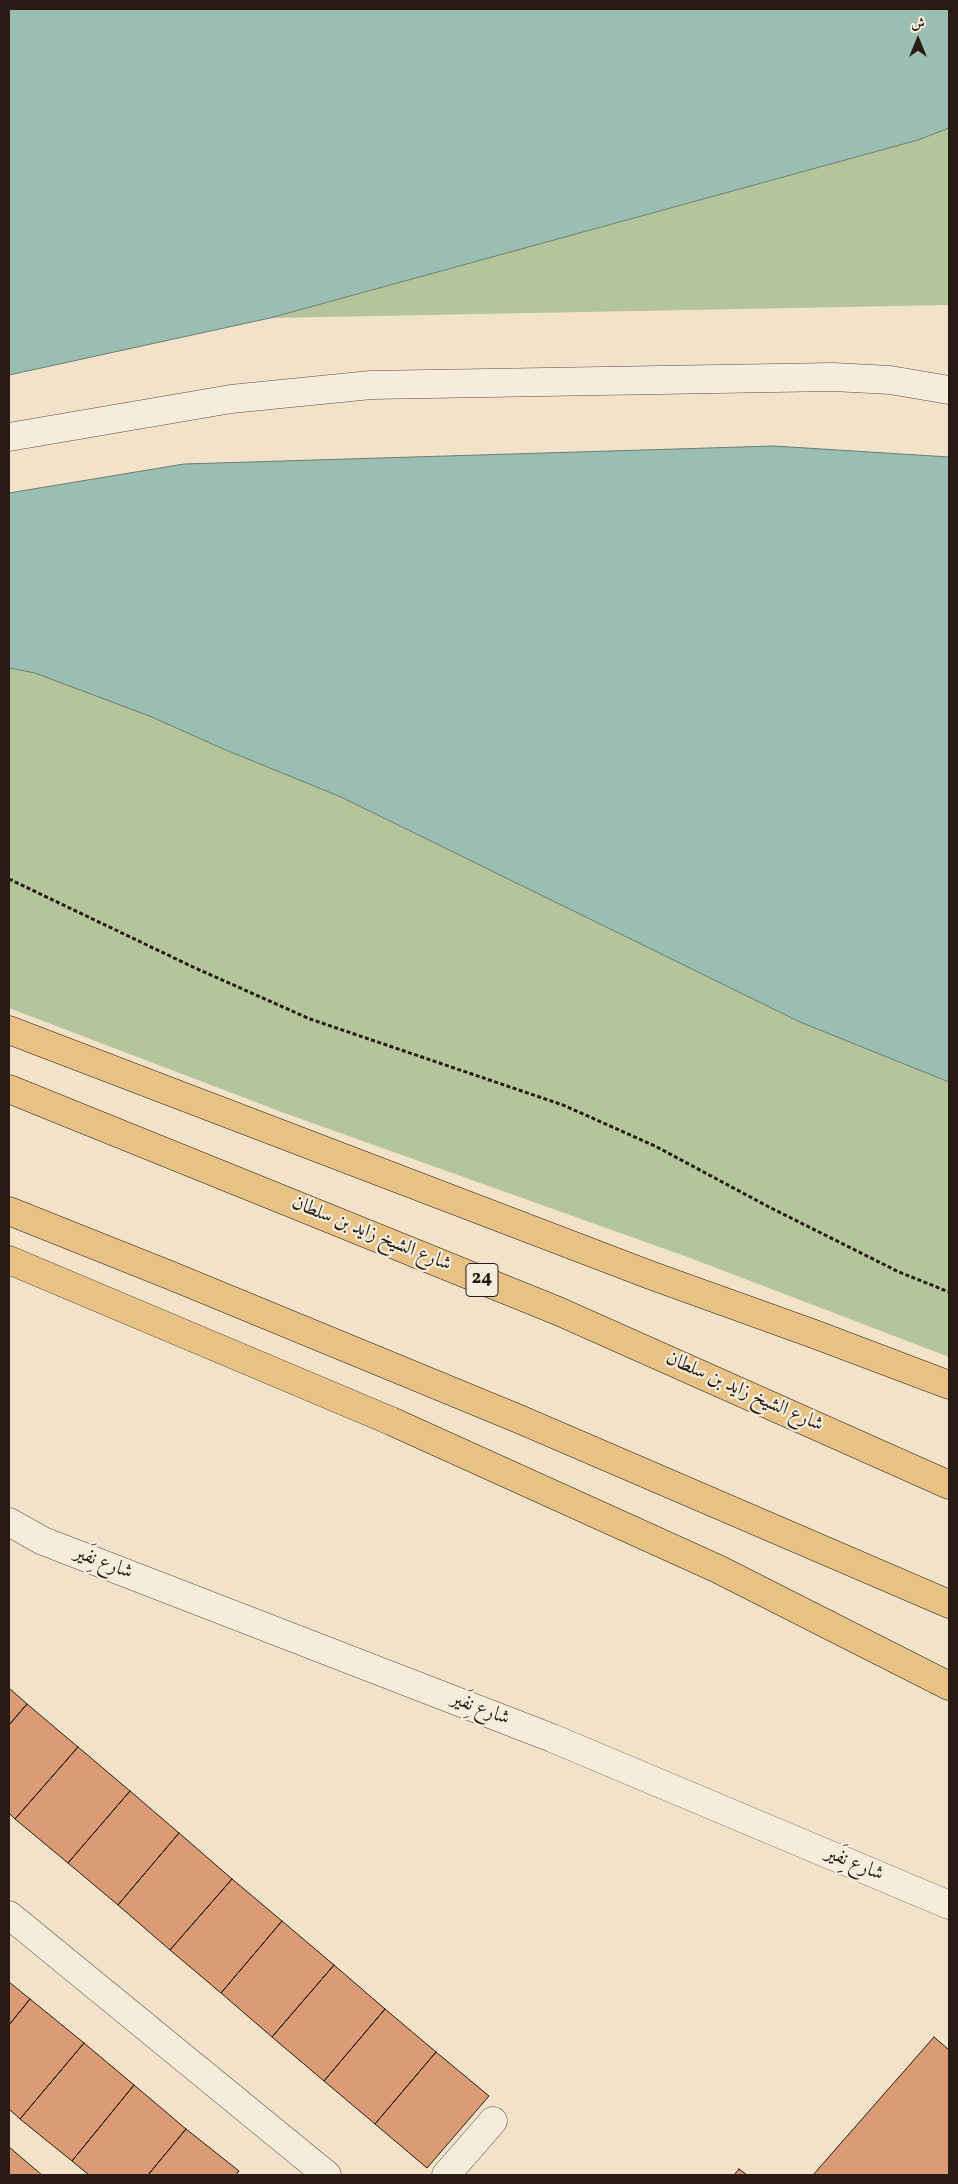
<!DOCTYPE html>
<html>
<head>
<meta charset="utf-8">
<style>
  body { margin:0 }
  #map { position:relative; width:958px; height:2184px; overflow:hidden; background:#f1e2c9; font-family:Vollkorn,Amiri,serif }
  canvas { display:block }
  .frame { position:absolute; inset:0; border:10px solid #271b14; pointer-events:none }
  .north { position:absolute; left:893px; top:15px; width:50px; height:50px; -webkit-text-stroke:4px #f6ecdc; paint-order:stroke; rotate:0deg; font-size:14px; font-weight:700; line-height:20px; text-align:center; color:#271b14 }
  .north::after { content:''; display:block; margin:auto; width:18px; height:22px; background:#271b14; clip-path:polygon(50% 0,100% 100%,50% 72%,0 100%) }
</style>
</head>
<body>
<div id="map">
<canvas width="958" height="2184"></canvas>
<div class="frame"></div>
<div class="north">ش</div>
</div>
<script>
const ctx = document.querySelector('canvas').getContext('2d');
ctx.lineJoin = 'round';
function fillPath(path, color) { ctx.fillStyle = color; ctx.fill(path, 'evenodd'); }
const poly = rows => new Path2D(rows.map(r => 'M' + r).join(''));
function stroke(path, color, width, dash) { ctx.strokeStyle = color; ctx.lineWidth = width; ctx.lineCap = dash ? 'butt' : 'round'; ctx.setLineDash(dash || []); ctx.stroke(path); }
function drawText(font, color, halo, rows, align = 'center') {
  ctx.font = font + ' Vollkorn,Amiri,serif'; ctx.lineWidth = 4.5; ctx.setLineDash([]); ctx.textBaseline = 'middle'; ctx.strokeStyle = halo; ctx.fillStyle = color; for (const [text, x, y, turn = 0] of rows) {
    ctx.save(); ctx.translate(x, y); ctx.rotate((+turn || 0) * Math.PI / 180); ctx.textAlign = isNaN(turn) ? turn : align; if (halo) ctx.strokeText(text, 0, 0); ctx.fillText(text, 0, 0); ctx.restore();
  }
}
const green = poly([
  [949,128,949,305,270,318,918,140],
  [774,446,949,457,949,1357,693,1259,287,1114,9,1008,9,493,184,464]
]);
const water = poly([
  [9,9,949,9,949,128,918,140,270,318,9,375,9,9],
  [774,446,949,457,949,1082,800,1022,341,797,221,748,152,717,35,673,9,668,9,493,184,464,774,446]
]);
const building = poly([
  [9,1688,27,1704,9,1725,9,1688],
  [27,1704,78,1747,15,1819,9,1813,9,1725,27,1704],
  [78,1747,130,1791,68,1863,15,1819,78,1747],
  [130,1791,179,1833,118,1905,68,1863,130,1791],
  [179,1833,232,1879,170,1950,118,1905,179,1833],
  [232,1879,282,1921,221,1993,170,1950,232,1879],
  [282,1921,334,1965,272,2037,221,1993,282,1921],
  [334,1965,385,2009,324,2081,272,2037,334,1965],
  [9,1982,30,1999,9,2025,9,1982],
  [30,1999,84,2043,20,2119,9,2109,9,2025,30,1999],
  [385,2009,436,2052,375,2124,324,2081,385,2009],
  [934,2037,949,2050,949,2175,813,2175,934,2037],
  [84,2043,134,2085,72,2161,20,2119,84,2043],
  [436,2052,489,2096,427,2168,375,2124,436,2052],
  [134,2085,186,2129,148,2175,89,2175,72,2161,134,2085],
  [186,2129,239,2171,236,2175,148,2175,186,2129],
  [9,2147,42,2175,9,2175,9,2147],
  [739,2169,747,2175,734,2175,739,2169]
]);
const path = poly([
  [9,879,193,967,310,1019,563,1105,655,1146,769,1207,899,1272,949,1292]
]);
const minor = poly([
  [9,437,231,399,371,385,833,377,890,380,949,390],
  [9,1522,43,1541,552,1738,949,1905],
  [9,1915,327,2175],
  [446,2175,493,2121]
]);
const major = poly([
  [9,1030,650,1275,814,1334,949,1385],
  [9,1260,391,1421,718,1569,949,1686]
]);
const highway = poly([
  [9,1089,558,1311,949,1485],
  [9,1211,172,1276,519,1419,949,1604]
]);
const shields = [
  [482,1280,32]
];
const shieldNames = [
  ["24",482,1280]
];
const streetNames = [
  ["شارع الشيخ زايد بن سلطان",371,1235,22],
  ["شارع الشيخ زايد بن سلطان",744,1393,24],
  ["شارع نِفَير",103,1564,21],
  ["شارع نِفَير",480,1710,21],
  ["شارع نِفَير",854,1865,23]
];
fillPath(green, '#b4c49b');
fillPath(water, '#9bbeb3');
stroke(water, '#6d7d73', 1);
fillPath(building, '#db9b74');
stroke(building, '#271b14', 1);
stroke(minor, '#5a4d41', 29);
stroke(major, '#271b14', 29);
stroke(highway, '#271b14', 29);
stroke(path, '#271b14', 3, [4, 2.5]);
stroke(minor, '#f6ecdc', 28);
stroke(major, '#e8c184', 28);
stroke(highway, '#e8c184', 28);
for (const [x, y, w] of shields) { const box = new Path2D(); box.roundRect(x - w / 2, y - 16.5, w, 33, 4); ctx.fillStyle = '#f6ecdc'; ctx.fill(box); stroke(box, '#271b14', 1); }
drawText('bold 19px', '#271b14', null, shieldNames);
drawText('20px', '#271b14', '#f6ecdc', streetNames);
</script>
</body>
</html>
